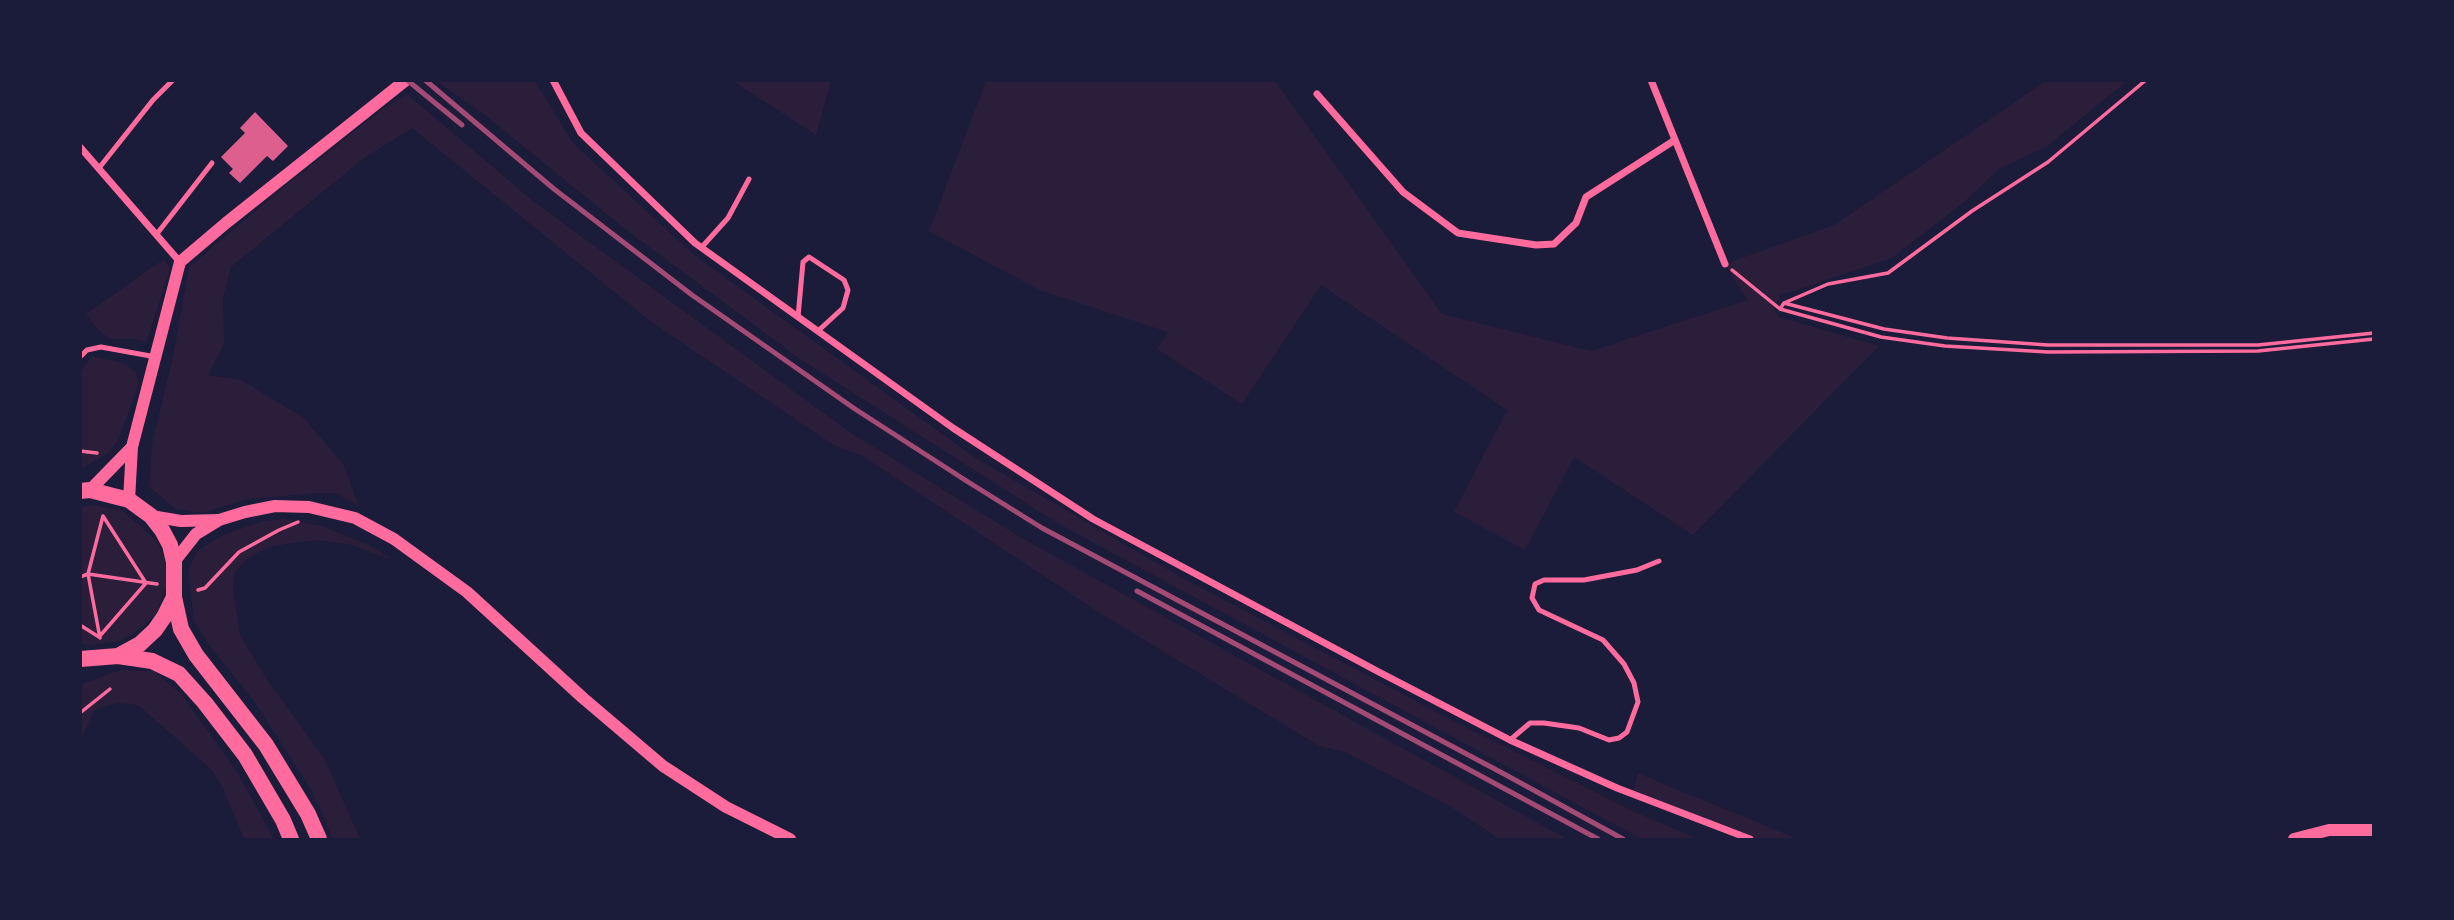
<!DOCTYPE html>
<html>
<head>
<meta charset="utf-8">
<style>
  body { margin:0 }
  #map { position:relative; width:2454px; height:920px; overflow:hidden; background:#1b1b3a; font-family:Figtree,sans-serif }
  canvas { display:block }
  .frame { position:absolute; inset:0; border:82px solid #1b1b3a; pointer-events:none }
</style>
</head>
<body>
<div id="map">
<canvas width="2454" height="920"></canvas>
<div class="frame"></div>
</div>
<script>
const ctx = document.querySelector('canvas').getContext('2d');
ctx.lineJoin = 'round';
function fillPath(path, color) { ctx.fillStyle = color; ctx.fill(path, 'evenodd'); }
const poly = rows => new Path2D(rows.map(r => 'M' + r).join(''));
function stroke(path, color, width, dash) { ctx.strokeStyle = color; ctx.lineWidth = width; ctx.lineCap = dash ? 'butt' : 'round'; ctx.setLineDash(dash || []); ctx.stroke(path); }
const green = poly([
  [436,81,535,81,573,143,693,254,974,457,1181,577,1446,717,1635,812,1698,839,1641,839,1059,524,800,359,625,229,485,115],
  [733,81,831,81,816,135],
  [986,81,1275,81,1442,314,1591,351,1747,300,1725,264,1834,225,2046,81,2127,81,2046,147,1999,169,1963,203,1892,258,1781,295,1774,309,1779,317,1879,346,1693,535,1574,457,1525,550,1454,512,1507,410,1321,285,1242,404,1157,349,1168,332,1039,290,929,231],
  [407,94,533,201,851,433,1022,538,1567,839,1500,839,1451,807,1345,752,1319,746,1100,613,861,455,835,446,650,321,412,128,364,158,231,267,223,298,224,344,208,375,241,380,304,418,343,464,359,506,335,493,318,493,248,499,202,513,176,509,149,487,152,444,174,352,189,267,291,181,384,108],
  [164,259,170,269,146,343,136,339,110,339,97,329,86,314],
  [91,356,124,363,136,372,139,383,119,438,110,452,81,469,80,383,82,371],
  [94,505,123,511,156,540,164,555,168,580,155,616,137,631,120,641,90,645,81,643,81,507],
  [284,519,322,526,366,544,397,562,352,545,316,540,273,546,251,556,235,571,233,589,240,635,268,681,324,758,360,839,333,839,313,793,254,701,209,645,194,621,188,571,197,551,223,535,263,521],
  [120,670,154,671,181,694,236,770,274,839,244,839,223,788,211,769,138,705,118,703,102,707,94,711,81,739,81,687,84,683],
  [1638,773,1649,778,1798,839,1748,839,1634,790]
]);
const building = poly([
  [255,112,288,146,273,161,267,156,240,183,229,173,233,169,221,157,245,133,240,128]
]);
const path = poly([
  [1732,270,1780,309,1881,337,1945,346,2048,352,2258,351,2374,339],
  [1784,303,1884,329,1947,338,2048,345,2258,345,2374,333],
  [1780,309,1784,303,1828,284,1888,273,1972,211,2048,162,2146,80],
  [80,451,97,453],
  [80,577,88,574,157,584],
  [198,590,205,588,239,552,279,530,298,522],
  [80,625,99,637,146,583,103,516],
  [100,638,88,574,103,516],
  [80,713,110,689]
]);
const service = poly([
  [99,168,153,100,173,80],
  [156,235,212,163],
  [701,248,728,218,749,179],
  [798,317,803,262,809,257,844,280,848,290,843,308,818,331],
  [80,357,87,350,101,347,156,357],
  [1510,740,1530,723,1544,723,1579,728,1609,740,1619,738,1627,732,1638,702,1634,683,1624,664,1603,640,1539,610,1532,598,1535,584,1544,580,1584,580,1637,570,1659,561]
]);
const minor = poly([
  [553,80,581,133,695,243,953,428,1093,519,1377,671,1510,740,1617,788,1750,839],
  [1651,80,1725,264],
  [1317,94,1403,192,1458,233,1536,245,1554,244,1576,223,1586,197,1675,140],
  [80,147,180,262]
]);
const tertiary = poly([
  [90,490,132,447],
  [129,500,132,447,180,262,226,223,406,80],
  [151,516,181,521,218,520],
  [174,562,196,534,219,520,245,512,275,506,309,507,355,518,394,539,467,592,583,698,663,766,726,807,790,839],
  [2294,839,2329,830,2374,830]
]);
const trunk = poly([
  [80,491,90,490,129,500,151,516,162,530,170,545,174,562,174,597,164,617,155,630,140,644,118,656,80,659],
  [174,597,181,629,196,655,266,745,308,814,319,839],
  [118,656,152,661,179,674,205,703,245,755,283,820,291,839]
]);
const rail = poly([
  [407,80,462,125],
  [425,80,554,189,692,295,855,409,965,480,1042,528,1506,775,1623,839],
  [1137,591,1598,839]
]);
fillPath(green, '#2a1e3b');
fillPath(building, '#dd5f8e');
stroke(path, '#ff6b9d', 3.5);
stroke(service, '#ff6b9d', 5);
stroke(minor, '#ff6b9d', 7);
stroke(tertiary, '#ff6b9d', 12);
stroke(trunk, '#ff6b9d', 16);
stroke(rail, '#a44b75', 5);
</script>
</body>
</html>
